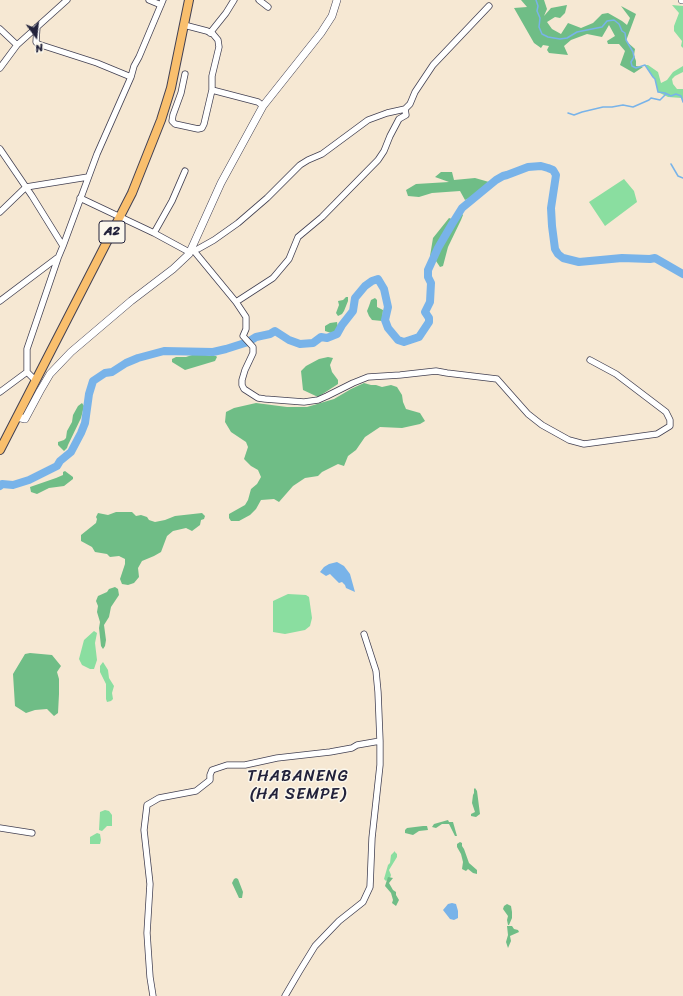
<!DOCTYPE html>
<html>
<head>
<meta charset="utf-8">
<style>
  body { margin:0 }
  #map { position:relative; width:683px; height:996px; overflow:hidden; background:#f6e8d3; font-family:Sriracha,sans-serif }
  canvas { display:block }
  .north { position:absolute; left:16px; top:16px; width:40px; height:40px; -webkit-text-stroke:3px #fbf7ec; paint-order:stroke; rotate:165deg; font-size:11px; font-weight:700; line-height:16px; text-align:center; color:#22223b }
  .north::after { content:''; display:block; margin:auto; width:14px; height:18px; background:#22223b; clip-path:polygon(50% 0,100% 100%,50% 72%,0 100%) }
</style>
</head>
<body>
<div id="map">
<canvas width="683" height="996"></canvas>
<div class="north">N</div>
</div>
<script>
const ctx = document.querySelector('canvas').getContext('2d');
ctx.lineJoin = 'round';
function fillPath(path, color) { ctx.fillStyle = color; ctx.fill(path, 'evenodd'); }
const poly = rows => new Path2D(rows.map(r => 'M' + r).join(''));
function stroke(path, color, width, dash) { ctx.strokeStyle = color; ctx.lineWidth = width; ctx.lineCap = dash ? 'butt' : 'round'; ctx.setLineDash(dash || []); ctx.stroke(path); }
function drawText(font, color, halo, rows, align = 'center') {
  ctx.font = font + ' Sriracha,sans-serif'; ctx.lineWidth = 3; ctx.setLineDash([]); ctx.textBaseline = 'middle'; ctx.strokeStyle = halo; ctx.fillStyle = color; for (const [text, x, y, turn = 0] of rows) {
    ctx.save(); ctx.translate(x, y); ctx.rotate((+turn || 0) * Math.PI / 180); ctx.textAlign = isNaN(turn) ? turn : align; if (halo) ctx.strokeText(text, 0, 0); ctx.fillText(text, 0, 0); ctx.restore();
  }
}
const green = poly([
  [672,5,683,6,683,48,681,46,682,41,674,31,674,26,679,13],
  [645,65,648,65,658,72,661,83,667,80,673,72,683,66,683,72,675,76,672,79,673,84,677,89,683,89,683,102,682,98,668,97,658,92,655,79,653,77],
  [624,179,634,191,637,202,605,226,589,202],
  [288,594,306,595,309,597,312,618,310,626,305,630,285,634,273,632,273,601],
  [94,631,97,633,95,643,97,660,94,669,90,669,82,665,79,659,84,640],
  [103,662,108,670,109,678,114,686,112,693,113,699,111,701,107,702,106,699,106,684,100,672,100,666],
  [105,810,109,811,112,815,112,826,107,826,102,831,99,830,100,812],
  [97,833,100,834,101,840,100,844,90,844,90,837],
  [394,851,397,854,397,857,389,870,391,875,390,878,386,881,384,879,388,865,390,863,391,855,394,852]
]);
const forest = poly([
  [521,0,544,0,547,9,544,16,551,8,567,5,565,13,560,18,555,17,547,22,552,29,561,34,568,23,581,28,593,23,602,14,608,13,622,21,627,25,630,18,621,6,636,14,626,41,635,49,634,55,636,61,636,66,643,67,634,73,620,65,625,51,619,44,608,44,607,41,615,36,609,25,602,37,587,34,571,40,564,46,568,55,549,53,547,50,549,46,543,45,541,48,534,43,514,8,527,7],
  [441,172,452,172,454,180,475,178,489,182,474,196,465,200,460,191,432,193,419,197,408,196,406,190,416,184,449,182,435,177],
  [462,214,463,215,461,220,448,247,443,266,440,267,436,261,430,260,430,256,433,238,449,218,452,219,452,221,454,223],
  [346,297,348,297,348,301,344,311,342,314,338,316,336,313,339,305,338,301,343,300],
  [375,298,377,300,377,307,383,310,382,321,372,320,369,316,367,311,369,306,371,300],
  [337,322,338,328,336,332,331,333,325,331,325,326,330,323],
  [198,353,210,356,216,356,217,357,215,361,185,370,172,362,172,359,176,357,186,357],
  [328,357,333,358,330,365,332,372,338,380,338,384,318,397,303,390,301,371,306,366,319,359],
  [364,383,371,385,376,385,382,387,391,385,397,387,402,395,403,402,406,409,420,413,425,421,420,424,402,428,380,427,365,437,356,450,348,456,344,466,338,464,322,472,318,476,305,478,293,486,279,502,274,499,261,500,256,509,250,515,239,521,231,521,229,518,229,514,245,505,248,500,251,489,257,484,261,477,258,470,251,466,244,459,248,447,246,442,231,432,225,422,226,412,234,408,256,403,287,407,307,407,334,399,351,389],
  [82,403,84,406,81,418,68,445,67,448,64,451,58,445,58,442,64,440,66,438,67,431,72,422,73,415,78,406],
  [65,471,73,477,73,479,64,486,49,488,37,494,31,492,30,487,56,478,63,475,63,472],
  [116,512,132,512,136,516,141,515,147,517,149,520,155,522,165,520,175,516,202,513,205,516,204,519,201,520,200,525,192,531,186,528,173,531,167,536,161,552,154,556,142,561,138,568,139,577,134,583,128,585,122,584,120,579,125,564,125,559,119,556,110,557,107,554,95,552,92,547,81,541,81,535,96,523,97,519,96,517,98,513,108,515],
  [115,587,118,589,119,595,111,607,109,617,104,625,106,640,105,646,103,649,101,646,99,628,100,622,97,612,98,606,96,601,98,596,107,592,109,589],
  [30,653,52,655,61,666,57,672,59,679,59,694,58,713,54,716,47,709,35,710,26,713,15,706,13,674,25,654],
  [475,788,477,791,480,814,476,817,471,816,471,814,475,812,472,803,473,795,474,793,474,789],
  [448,820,449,822,453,822,457,836,455,836,449,824,442,824,436,828,432,827,434,824],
  [423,826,427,826,428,830,419,831,413,835,405,833,405,830,407,828],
  [460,842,462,843,462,846,464,849,469,863,477,870,477,874,473,873,468,869,466,871,462,869,463,862,461,854,457,847,457,844],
  [388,877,393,878,389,883,393,890,396,892,396,895,399,900,396,906,392,903,393,900,391,893,385,886],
  [236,878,238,879,243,892,242,898,239,898,232,883,234,879],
  [507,904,511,906,512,912,512,918,509,925,508,925,507,920,508,916,503,909,504,906],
  [507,926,512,926,514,929,518,930,519,932,510,936,511,941,508,948,506,942,508,935]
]);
const water = poly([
  [337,562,344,566,350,574,355,592,346,588,345,585,342,582,339,583,330,574,326,576,320,572,324,567,329,564],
  [452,903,456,904,458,911,458,918,454,920,450,919,443,910,448,904]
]);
const stream = poly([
  [536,0,538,6,537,11,540,18,539,27,542,34,548,37,560,39,567,38,577,32,602,27,607,21,614,20,619,24,622,31,625,33,626,40,633,52,634,57,631,62,632,66,636,68,645,65,653,77,655,79,658,92,665,93,671,96,676,94,681,96,683,102],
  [568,113,574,115,582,112,603,107,612,107,623,105,633,107,649,100,651,98,660,100,666,94],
  [671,164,678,176,683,178]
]);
const river = poly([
  [0,486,2,484,13,485,29,480,57,466,60,461,71,452,81,433,85,423,89,394,93,381,105,373,112,372,126,363,138,358,164,351,213,352,226,349,248,342,256,337,270,334,275,331,289,340,300,344,313,343,321,337,327,338,337,334,342,325,353,311,355,298,365,286,372,281,378,279,384,289,388,307,385,320,388,328,398,340,404,342,419,337,429,322,429,318,425,312,430,302,431,283,428,277,428,270,438,248,452,224,462,208,496,180,503,176,507,175,528,167,541,166,548,168,553,170,556,175,551,208,552,226,555,249,558,254,563,258,579,262,622,258,650,259,655,258,683,274]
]);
const minor = poly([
  [149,0,161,5],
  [259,0,268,7],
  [184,25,207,31,213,34,218,40,219,47,212,76,212,90,204,124,202,128,198,129,175,124,172,121,173,115,181,93,185,74],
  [37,27,36,42,38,44,97,63,131,77],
  [0,29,17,45],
  [210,33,226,13,234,0],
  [0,68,17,45,67,0],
  [212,90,258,102,263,106],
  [0,149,32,196,63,246,58,258,27,349,27,372,35,380],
  [80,198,154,233,189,252,198,249,214,240,238,223,267,198,300,165,308,160,322,154,368,120,387,113,405,109,410,104,415,92,433,65,489,6],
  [0,212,26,187,88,177],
  [154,233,172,201,185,171],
  [63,246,97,154,131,77,134,66,139,57,163,0],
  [194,251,236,302,246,317,246,329,243,336,253,347,253,353,245,370,242,380,242,385,244,389,258,398,265,399,304,402,318,400,327,396,353,383,368,377,400,375,436,371,447,373,497,379,528,414,542,425,569,440,584,444,606,441,657,434,670,426,670,420,666,412,616,374,590,360],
  [0,301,57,258],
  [236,302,273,278,289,259,298,237,322,217,378,160,384,151,390,136,399,119,406,115,405,109],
  [0,392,27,372],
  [0,828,32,833],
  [153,996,150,977,147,933,150,884,144,830,147,805,159,798,196,791,210,780,210,775,212,770,227,765,245,765,277,758,330,752,352,748,357,745,380,741],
  [285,996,299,972,315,946,339,921,363,902,370,887,372,838,380,765,380,741,378,692,376,671,364,634]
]);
const tertiary = poly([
  [682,0,683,0],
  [17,417,25,419,40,391,50,374,71,352,131,301,173,269,189,254,221,183,263,106,321,33,332,16,337,0]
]);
const primary = poly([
  [0,450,132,193,161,120,171,88,189,0]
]);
const shields = [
  [112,232,26]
];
const shieldNames = [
  ["A2",112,232]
];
const quarterNames = [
  ["THABANENG",298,777],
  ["(HA SEMPE)",298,795]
];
fillPath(green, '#8adea0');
fillPath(forest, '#6fbd86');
fillPath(water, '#78b3e9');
stroke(stream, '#78b3e9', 1.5);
stroke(river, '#78b3e9', 8);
stroke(minor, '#424052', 7);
stroke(tertiary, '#424052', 8);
stroke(primary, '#424052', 10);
stroke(minor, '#fff', 5.5);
stroke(tertiary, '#fff', 7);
stroke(primary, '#f9bf6d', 8);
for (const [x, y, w] of shields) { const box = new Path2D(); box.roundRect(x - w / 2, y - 11, w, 22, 3); ctx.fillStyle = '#fbf7ec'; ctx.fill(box); stroke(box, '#22223b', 1); }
drawText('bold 13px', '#22223b', null, shieldNames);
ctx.letterSpacing = '1px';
drawText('16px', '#22223b', '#fbf7ec', quarterNames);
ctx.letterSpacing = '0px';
</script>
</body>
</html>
